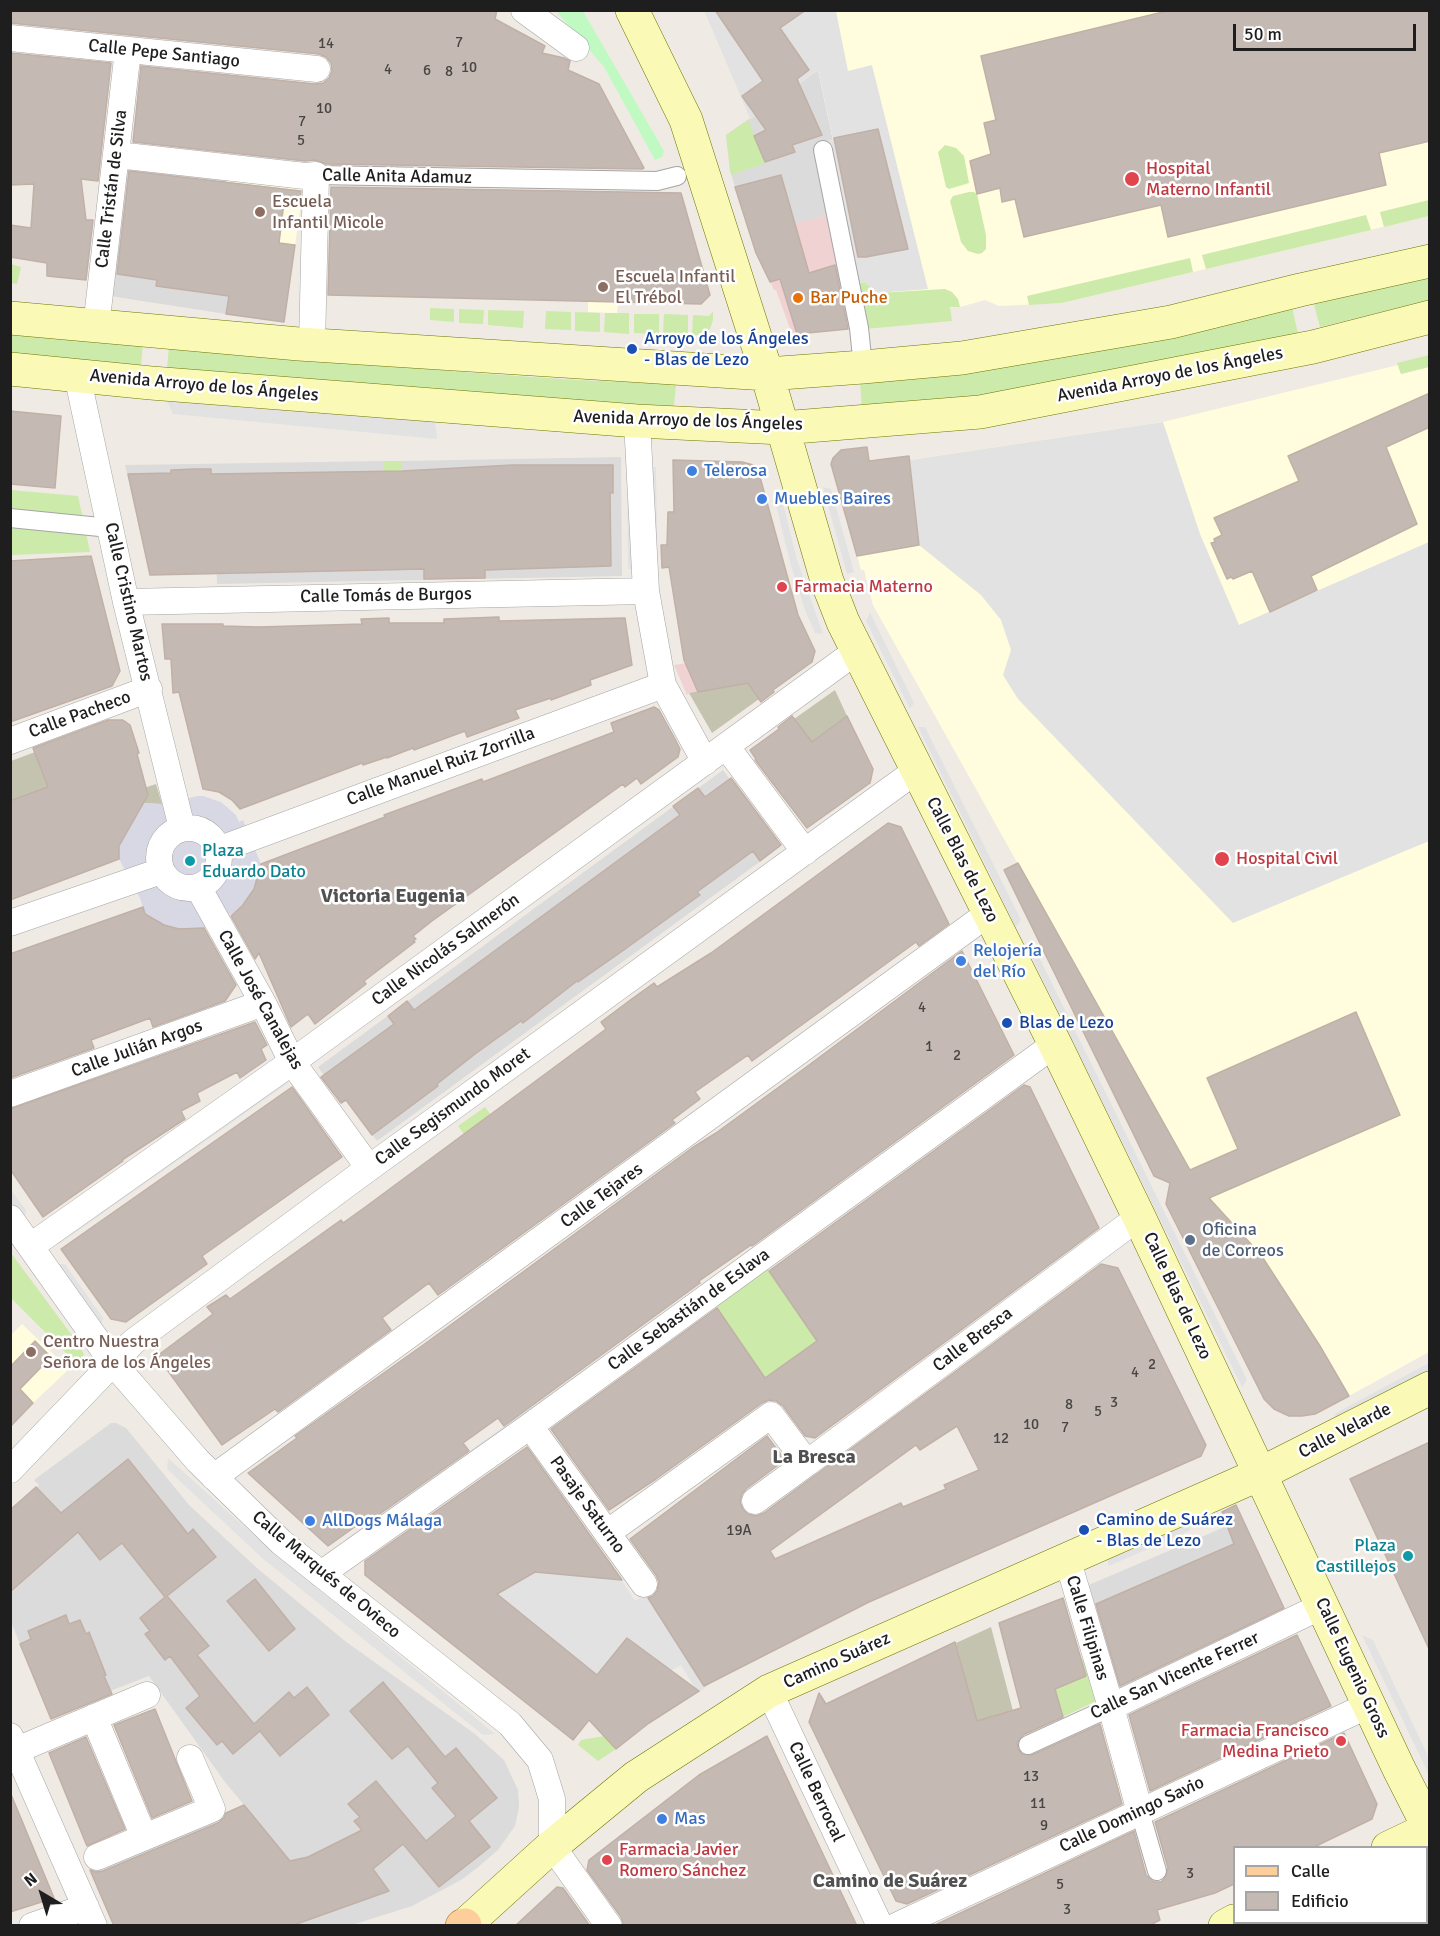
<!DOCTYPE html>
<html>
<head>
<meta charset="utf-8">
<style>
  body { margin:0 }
  #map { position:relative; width:1440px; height:1936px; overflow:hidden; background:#efebe4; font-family:Signika,sans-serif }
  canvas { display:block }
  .frame { position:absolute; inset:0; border:12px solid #1e1e1e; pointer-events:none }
  .legend { position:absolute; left:1233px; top:1846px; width:195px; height:78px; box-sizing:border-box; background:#fff; border:2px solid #a5a5a5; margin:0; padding:8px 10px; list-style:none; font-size:18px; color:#1e1e1e }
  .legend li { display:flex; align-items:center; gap:12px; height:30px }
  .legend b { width:30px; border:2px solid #a5a5a5 }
  .north { position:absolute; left:12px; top:1864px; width:60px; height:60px; -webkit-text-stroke:4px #fff; paint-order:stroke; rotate:322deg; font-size:16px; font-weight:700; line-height:24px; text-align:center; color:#1e1e1e }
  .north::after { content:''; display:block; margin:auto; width:21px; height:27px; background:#1e1e1e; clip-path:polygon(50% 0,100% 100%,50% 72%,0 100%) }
  .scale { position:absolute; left:1233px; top:24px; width:183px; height:27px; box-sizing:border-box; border:3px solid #1e1e1e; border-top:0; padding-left:8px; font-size:18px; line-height:21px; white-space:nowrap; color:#1e1e1e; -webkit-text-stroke:4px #fff; paint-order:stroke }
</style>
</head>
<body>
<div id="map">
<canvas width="1440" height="1936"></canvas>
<div class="frame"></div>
<ul class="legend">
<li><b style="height:8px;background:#fdce9b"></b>Calle</li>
<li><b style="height:16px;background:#c4bab3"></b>Edificio</li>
</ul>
<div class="north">N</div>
<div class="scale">50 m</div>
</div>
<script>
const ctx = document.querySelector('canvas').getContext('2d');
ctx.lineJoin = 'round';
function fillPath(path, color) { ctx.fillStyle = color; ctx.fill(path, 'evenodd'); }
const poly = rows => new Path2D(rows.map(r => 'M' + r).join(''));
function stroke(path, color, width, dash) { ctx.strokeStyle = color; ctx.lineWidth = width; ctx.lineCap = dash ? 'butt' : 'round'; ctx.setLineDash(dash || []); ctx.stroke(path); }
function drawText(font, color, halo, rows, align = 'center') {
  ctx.font = font + ' Signika,sans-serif'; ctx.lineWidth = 5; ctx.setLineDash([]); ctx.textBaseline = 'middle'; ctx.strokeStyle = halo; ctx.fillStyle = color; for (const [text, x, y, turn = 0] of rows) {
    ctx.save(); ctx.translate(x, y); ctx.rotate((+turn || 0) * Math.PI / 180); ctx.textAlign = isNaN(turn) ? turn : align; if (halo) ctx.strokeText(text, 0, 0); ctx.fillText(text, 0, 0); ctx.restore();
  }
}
const residential = poly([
  [818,70,833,140,815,146,827,215,795,224,756,251,730,171,726,135],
  [127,167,227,179,217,234,229,296,226,314,110,296],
  [621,457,622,576,217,584,216,546,187,523,188,574,150,575,125,465,384,461,384,472,403,532,402,461],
  [723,770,780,847,377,1141,347,1100,343,1102,318,1067],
  [111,1423,116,1423,126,1428,189,1505,257,1568,345,1641,475,1734,504,1760,518,1790,519,1807,515,1826,498,1850,477,1868,461,1880,412,1906,352,1925,113,1925,90,1868,244,1805,225,1782,149,1676,110,1691,96,1697,97,1700,66,1713,20,1644,11,1622,10,1510,39,1485,34,1480],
  [1227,1526,1270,1619,1115,1692,1084,1587],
  [1427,1908,1429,1915,1429,1925,1318,1925,1325,1922,1426,1922]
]);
const commercial = poly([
  [827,215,850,328,797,334,793,337,776,290,774,290,761,263,794,224],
  [730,656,745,683,689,693,687,695,674,665]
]);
const education = poly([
  [704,11,1429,11,1429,216,1062,303,999,306,985,300,960,307,862,309,828,141,833,140,818,70,750,119],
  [227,179,303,189,295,245,217,235],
  [588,272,618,302,617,313,588,312],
  [1398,365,1401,374,1429,367,1429,1352,1349,1396,1320,1346,1262,1258,1196,1182,873,605,864,570,861,570,854,544,841,450,867,447,869,460,909,456,910,460,1163,422],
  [22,1324,69,1369,33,1403,11,1380,10,1336]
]);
const construction = poly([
  [748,682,759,699,712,733,689,693],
  [835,690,847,716,812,742,794,719],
  [35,752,48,787,11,801,11,761],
  [156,784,162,804,136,803,123,795],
  [991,1627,1013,1711,977,1721,956,1643]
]);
const grass = poly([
  [748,120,766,163,731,175,726,135],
  [945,145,956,148,964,156,969,183,949,189,946,187,938,152],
  [969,192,974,192,977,194,986,235,986,249,982,253,978,254,968,251,961,242,950,201,953,196],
  [1429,200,1429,216,1384,227,1380,212],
  [1366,215,1371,230,1206,269,1202,255],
  [1190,258,1193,272,1062,303,1029,305,1027,296],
  [11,264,21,267,17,284,11,283],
  [1429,273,1429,300,1320,327,1313,301],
  [865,282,877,293,945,289,952,292,958,299,960,307,950,307,952,321,865,329,857,283],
  [1292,307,1298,334,1000,394,862,409,860,381],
  [430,308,454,309,454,322,430,320],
  [459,309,484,310,483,324,459,323],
  [488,310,524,311,523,328,488,325],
  [546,311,571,312,571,330,545,329],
  [575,312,600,313,600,332,575,331],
  [713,312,713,320,710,329,704,335,692,335,693,315,709,316],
  [605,313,629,313,629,334,604,332],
  [634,314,659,314,659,334,634,333],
  [664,314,688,315,688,335,663,334],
  [10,332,143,343,141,365,11,355],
  [169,346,475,373,576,380,676,384,674,406,572,401,167,368],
  [1429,355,1429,367,1401,374,1397,363],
  [384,461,402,461,403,533,384,472],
  [10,490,78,496,83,519,11,508],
  [10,528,86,533,90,552,11,555],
  [485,1107,521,1156,494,1176,458,1126],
  [11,1253,80,1346,84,1355,76,1363,11,1298],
  [768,1269,817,1341,765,1378,715,1305],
  [1086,1658,1096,1701,1063,1717,1055,1689,1077,1662],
  [604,1736,616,1749,598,1761,578,1745,581,1740]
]);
const park = poly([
  [556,11,583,11,664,151,662,157,655,160,604,67]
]);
const parking = poly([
  [704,11,836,11,848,71,872,65,928,289,877,293,865,282,857,283,828,141,833,140,818,70,750,119],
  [166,398,435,421,437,439,173,414],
  [1163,422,1200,534,1239,625,1429,542,1429,841,1233,923,1018,699,1003,675,1011,650,1001,620,981,595,919,545,910,460],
  [627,457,634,569,628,569],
  [648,467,656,467,658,589],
  [823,487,831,489,854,572,847,574],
  [780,492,797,560,823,634,815,633,805,610,790,562,774,497],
  [870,612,914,703,910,709,866,621],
  [918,727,925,727,1021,920,1016,927],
  [1025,943,1033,945,1247,1380,1242,1387],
  [284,1077,288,1083,59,1244,55,1239],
  [10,1189,26,1210,24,1221,11,1202],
  [56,1264,65,1264,103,1318,101,1327],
  [648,1324,651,1328,350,1544,346,1539],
  [1429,1363,1429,1371,1332,1424,1336,1413],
  [168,1458,268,1548,495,1734,483,1735,262,1558,167,1469],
  [1193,1522,1189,1531,1109,1566,1107,1559],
  [535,1572,621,1579,635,1601,646,1594,670,1633,711,1683,698,1693,681,1665,670,1671,627,1638,611,1657,621,1665,615,1689,497,1594],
  [1362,1635,1373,1640,1429,1758,1429,1775]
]);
const plaza = poly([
  [198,796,203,796,221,802,236,815,239,822,243,820,261,864,254,889,237,911,204,928,194,930,175,929,164,925,145,914,140,898,119,859,117,847,143,803,162,804]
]);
const building = poly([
  [10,10,497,10,495,19,545,46,542,53,564,58,570,61,568,70,599,84,644,168,642,169,325,164,315,160,305,161,133,142,141,66,315,84,323,83,329,78,332,71,331,63,326,57,319,54,10,23,10,10],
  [715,10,806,10,780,28,809,70,797,79,822,135,792,145,795,152,765,162,754,136,766,130,742,96,763,81,715,10],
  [1171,10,1430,10,1430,141,1379,153,1386,185,1168,237,1161,205,1024,237,1015,199,1002,202,1000,188,977,194,970,161,991,154,984,123,996,120,981,56,1171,10],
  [10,53,111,63,98,181,81,179,86,220,93,220,86,280,47,276,47,263,10,257,10,225,31,228,34,184,10,185,10,53],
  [878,129,908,249,866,257,858,257,834,138,878,129],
  [129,171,301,191,300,205,284,202,279,243,295,245,284,322,226,314,229,296,156,286,157,280,117,274,129,171],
  [781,175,809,273,835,265,848,329,797,334,780,279,770,282,756,253,735,187,781,175],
  [331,187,681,193,710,295,701,304,328,295,331,187],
  [1430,393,1430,427,1386,447,1417,524,1311,576,1317,590,1270,612,1252,571,1233,579,1231,577,1227,579,1211,543,1215,542,1214,539,1222,535,1214,518,1299,481,1288,456,1430,393],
  [10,411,61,416,55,488,10,484,10,411],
  [867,447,869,461,909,456,919,545,857,556,831,464,833,458,841,450,867,447],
  [673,460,742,462,757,466,798,615,815,651,812,662,773,690,774,692,761,702,748,683,698,692,684,660,669,567,662,568,661,545,667,545,668,512,674,512,673,460],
  [513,465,613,465,613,493,610,493,611,566,485,570,485,578,424,579,424,569,150,575,128,474,171,473,171,470,195,469,211,469,211,474,402,471,513,465],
  [91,556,120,671,112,686,10,722,10,561,91,556],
  [499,617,499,621,625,618,632,665,590,680,591,685,551,700,551,698,515,710,519,718,467,737,465,731,414,750,413,748,387,758,387,757,363,765,362,763,240,809,232,800,219,792,203,789,179,692,173,693,171,659,165,659,162,624,223,624,223,626,259,627,362,624,361,619,389,618,389,623,444,623,444,619,499,617],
  [654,707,659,710,675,739,680,749,678,757,641,784,637,778,625,787,623,784,432,921,413,936,416,939,413,941,415,942,364,981,366,984,315,1024,308,1014,291,1027,259,953,255,959,231,916,242,906,254,889,261,864,385,817,384,815,482,779,483,782,614,732,611,723,654,707],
  [792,716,812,742,847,716,873,769,870,783,807,828,755,760,756,759,750,750,779,729,778,727,792,716],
  [108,720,123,720,130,725,139,753,137,754,148,795,119,846,119,859,10,900,10,801,48,787,33,748,108,720],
  [731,778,781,845,760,861,753,851,697,892,700,895,621,952,578,982,577,981,523,1023,521,1021,475,1054,437,1084,438,1086,372,1135,346,1100,341,1103,321,1077,394,1024,388,1016,407,1001,414,1010,654,834,680,815,673,806,698,788,705,797,731,778],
  [888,823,901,827,949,924,919,946,916,942,752,1061,748,1055,695,1092,700,1099,672,1120,675,1123,438,1295,429,1283,382,1318,391,1330,278,1412,275,1409,222,1445,157,1356,213,1314,207,1307,226,1295,230,1299,341,1220,343,1223,364,1208,606,1029,601,1022,633,998,654,983,657,987,711,953,888,823],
  [1018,863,1190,1170,1238,1149,1207,1078,1356,1012,1400,1115,1209,1198,1261,1255,1320,1346,1349,1396,1315,1414,1302,1416,1289,1416,1274,1409,1264,1399,1166,1204,1170,1183,1154,1176,1004,870,1018,863],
  [143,907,145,914,164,925,179,929,204,928,236,985,225,1001,153,1027,150,1018,91,1040,94,1048,10,1078,10,954,143,907],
  [962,951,1014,1055,752,1246,751,1245,699,1281,700,1283,504,1426,498,1418,463,1443,469,1451,364,1525,363,1521,328,1546,248,1473,297,1438,295,1436,426,1343,692,1148,716,1133,805,1068,962,951],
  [255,1022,267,1045,261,1049,266,1060,240,1078,237,1072,197,1093,200,1101,181,1111,185,1119,122,1160,123,1161,43,1217,10,1169,10,1109,255,1022],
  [1024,1085,1030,1087,1099,1228,815,1438,805,1436,783,1406,776,1401,769,1400,762,1403,656,1479,609,1510,551,1429,717,1308,765,1378,817,1341,769,1271,1024,1085],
  [292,1087,342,1157,202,1256,207,1264,126,1322,111,1319,61,1249,292,1087],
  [1101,1264,1118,1268,1206,1445,1201,1456,869,1602,704,1686,648,1598,653,1596,657,1591,659,1582,656,1575,630,1539,767,1436,785,1460,746,1489,742,1494,740,1502,743,1509,748,1514,756,1516,764,1513,1101,1264],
  [957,1426,979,1470,944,1485,946,1489,903,1507,901,1503,775,1559,770,1551,916,1445,920,1450,957,1426],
  [35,1341,51,1357,20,1389,33,1403,10,1427,10,1367,35,1341],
  [1430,1442,1430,1651,1350,1479,1430,1442],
  [527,1447,622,1580,535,1572,497,1594,597,1675,627,1638,699,1691,649,1723,616,1749,589,1720,573,1740,365,1575,365,1561,527,1447],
  [128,1459,188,1534,193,1529,216,1557,167,1596,209,1646,197,1655,254,1724,289,1692,294,1698,307,1687,329,1715,280,1756,260,1731,233,1754,222,1741,217,1745,186,1708,200,1696,170,1656,165,1660,145,1634,150,1631,140,1618,165,1597,122,1543,100,1560,78,1532,10,1592,10,1510,36,1487,61,1513,128,1459],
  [1236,1505,1284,1608,1120,1686,1096,1604,1234,1544,1222,1512,1236,1505],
  [255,1579,295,1629,269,1651,227,1601,255,1579],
  [1063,1598,1086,1676,1055,1689,1063,1717,1023,1735,1017,1743,1018,1749,1022,1754,1032,1755,1100,1724,1122,1804,907,1904,896,1901,809,1722,819,1693,826,1704,955,1642,977,1721,1021,1708,999,1623,1063,1598],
  [66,1615,69,1624,80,1620,86,1634,89,1632,106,1675,104,1676,112,1694,51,1719,20,1644,31,1639,28,1631,66,1615],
  [1297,1635,1331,1706,1150,1791,1129,1715,1297,1635],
  [383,1682,445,1757,456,1748,497,1798,469,1821,490,1847,439,1887,403,1844,373,1869,389,1891,291,1926,114,1926,90,1870,96,1872,103,1871,218,1823,224,1818,226,1813,244,1805,290,1861,308,1857,362,1830,354,1821,360,1817,348,1804,376,1781,426,1841,456,1816,432,1788,438,1783,408,1746,392,1759,350,1711,383,1682],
  [155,1709,192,1801,152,1818,114,1725,155,1709],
  [1344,1733,1377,1804,1372,1819,1312,1848,1234,1848,1234,1884,1215,1893,1157,1910,1160,1920,1148,1926,933,1926,1134,1831,1146,1875,1154,1882,1161,1882,1165,1878,1168,1868,1155,1822,1344,1733],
  [767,1736,857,1926,624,1926,621,1917,587,1870,589,1860,699,1775,767,1736],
  [86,1737,125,1829,87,1846,49,1753,86,1737],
  [10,1792,54,1898,10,1912,10,1792],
  [557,1887,563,1888,590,1926,515,1926,557,1887]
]);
const pedestrian = poly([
  [823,150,859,328,863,367],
  [316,175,657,181,677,176],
  [10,518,110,528],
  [1028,1745,1111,1707],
  [1140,1812,1157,1871]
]);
const minor = poly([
  [524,10,576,48],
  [10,38,317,69],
  [117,155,305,176,316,175,312,345],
  [96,327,128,50],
  [77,375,126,602,182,828],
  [637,421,646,591,663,685,705,762],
  [126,602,646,591],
  [10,741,149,689],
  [726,746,805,852],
  '159 858a30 30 0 1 1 60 0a30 30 0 1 1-60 0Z',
  [218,850,663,685],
  [198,887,263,1003,292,1062,369,1168],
  [10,923,161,871],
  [10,1094,263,1003],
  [10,1218,113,1363,198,1461,281,1542,510,1724,540,1760,552,1799,552,1846,609,1926],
  [31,1246,292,1062,858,650],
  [530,1426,644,1584],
  [10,1470,133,1342,369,1168,917,770],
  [214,1477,989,913],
  [755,1501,807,1463],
  [607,1533,771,1415,807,1463,1139,1217],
  [1067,1558,1111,1707,1140,1812],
  [321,1574,530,1426,1055,1044],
  [769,1691,880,1926],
  [1111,1707,1322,1606],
  [94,1717,144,1837],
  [10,1736,94,1926],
  [17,1750,147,1695],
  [97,1857,212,1809,190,1758],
  [32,1926,86,1907],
  [896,1926,1369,1705]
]);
const secondary = poly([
  [632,10,686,120,767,374,827,581,843,622,1055,1044,1139,1217,1399,1769,1430,1830],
  [10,318,299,344,767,374,863,367,962,358,1171,322,1300,290,1430,261],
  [10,369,151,383,637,421,782,428,980,412,1313,347,1430,317],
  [1388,1848,1430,1828],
  [465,1925,552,1846,636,1777,769,1691,1260,1474,1430,1388],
  [1225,1926,1234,1921]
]);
const primary = poly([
  [462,1926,465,1925]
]);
const markers = [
  [1132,179,8,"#e0444e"],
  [260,212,6,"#8d6e63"],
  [603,287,6,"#8d6e63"],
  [798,298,6,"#e8710a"],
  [632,349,6,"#1a4fb4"],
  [692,471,6,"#3f7fe0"],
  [762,499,6,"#3f7fe0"],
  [782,587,6,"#e0444e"],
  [1222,859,8,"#e0444e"],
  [190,861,6,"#0f9aa8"],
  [961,961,6,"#3f7fe0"],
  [1007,1023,6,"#1a4fb4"],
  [1190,1240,6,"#5c6f8a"],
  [31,1352,6,"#8d6e63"],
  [310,1521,6,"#3f7fe0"],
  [1084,1530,6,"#1a4fb4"],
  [1408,1556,6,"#0f9aa8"],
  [1341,1741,6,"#e0444e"],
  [662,1819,6,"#3f7fe0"],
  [607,1860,6,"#e0444e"]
];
const numberNames = [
  ["7",459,43],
  ["14",326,44],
  ["10",469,68],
  ["4",388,70],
  ["6",427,71],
  ["8",449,72],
  ["10",324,109],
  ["7",302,122],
  ["5",301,141],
  ["4",922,1008],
  ["1",929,1047],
  ["2",957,1056],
  ["2",1152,1365],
  ["4",1135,1373],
  ["3",1114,1403],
  ["8",1069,1405],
  ["5",1098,1412],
  ["10",1031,1425],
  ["7",1065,1428],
  ["12",1001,1439],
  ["19A",739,1531],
  ["13",1031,1777],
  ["11",1038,1804],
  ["9",1044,1826],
  ["3",1190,1874],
  ["5",1060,1885],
  ["3",1067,1910]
];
const streetNames = [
  ["Calle Pepe Santiago",164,54,6],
  ["Calle Anita Adamuz",397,177,1],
  ["Calle Tristán de Silva",112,189,-83],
  ["Avenida Arroyo de los Ángeles",1170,375,-11],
  ["Avenida Arroyo de los Ángeles",204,386,5],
  ["Avenida Arroyo de los Ángeles",688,421,2],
  ["Calle Tomás de Burgos",386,596,-1],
  ["Calle Cristino Martos",128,602,77],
  ["Calle Pacheco",80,715,-20],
  ["Calle Manuel Ruiz Zorrilla",441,767,-20],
  ["Calle Blas de Lezo",962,860,63],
  ["Calle Nicolás Salmerón",446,950,-36],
  ["Calle José Canalejas",260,1000,61],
  ["Calle Julián Argos",137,1049,-20],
  ["Calle Segismundo Moret",453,1107,-36],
  ["Calle Tejares",602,1196,-36],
  ["Calle Blas de Lezo",1177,1296,65],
  ["Calle Sebastián de Eslava",689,1310,-36],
  ["Calle Bresca",973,1340,-37],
  ["Calle Velarde",1345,1431,-27],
  ["Pasaje Saturno",587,1505,54],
  ["Calle Marqués de Ovieco",326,1575,40],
  ["Calle Filipinas",1087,1628,73],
  ["Camino Suárez",837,1661,-24],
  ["Calle Eugenio Gross",1352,1668,65],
  ["Calle San Vicente Ferrer",1175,1676,-25],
  ["Calle Berrocal",816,1792,65],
  ["Calle Domingo Savio",1132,1815,-25]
];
const healthNames = [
  ["Hospital",1146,169],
  ["Materno Infantil",1146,190],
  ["Farmacia Materno",794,587],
  ["Hospital Civil",1236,859],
  ["Farmacia Francisco",1329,1731,"right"],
  ["Medina Prieto",1329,1752,"right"],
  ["Farmacia Javier",619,1850],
  ["Romero Sánchez",619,1871]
];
const educationNames = [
  ["Escuela",272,202],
  ["Infantil Micole",272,223],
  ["Escuela Infantil",615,277],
  ["El Trébol",615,298],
  ["Centro Nuestra",43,1342],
  ["Señora de los Ángeles",43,1363]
];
const foodNames = [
  ["Bar Puche",810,298]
];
const transitNames = [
  ["Arroyo de los Ángeles",644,339],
  ["- Blas de Lezo",644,360],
  ["Blas de Lezo",1019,1023],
  ["Camino de Suárez",1096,1520],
  ["- Blas de Lezo",1096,1541]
];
const shopNames = [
  ["Telerosa",704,471],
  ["Muebles Baires",774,499],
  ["Relojería",973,951],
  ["del Río",973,972],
  ["AllDogs Málaga",322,1521],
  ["Mas",674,1819]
];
const cultureNames = [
  ["Plaza",202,851],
  ["Eduardo Dato",202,872],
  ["Plaza",1396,1546,"right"],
  ["Castillejos",1396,1567,"right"]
];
const serviceNames = [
  ["Oficina",1202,1230],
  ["de Correos",1202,1251]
];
const neighbourhoodNames = [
  ["Victoria Eugenia",393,897],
  ["La Bresca",814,1458],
  ["Camino de Suárez",890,1882]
];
fillPath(residential, '#dcdbdb');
fillPath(commercial, '#f0d2d3');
fillPath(education, '#fffddd');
fillPath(construction, '#c4c3af');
fillPath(grass, '#cceaa9');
fillPath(park, '#c0fac2');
fillPath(parking, '#e2e2e2');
fillPath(plaza, '#d8d8e5');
fillPath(building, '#c4bab3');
stroke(building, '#c1b0a6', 1.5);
stroke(pedestrian, '#a5a5a5', 20);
stroke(minor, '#a5a5a5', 27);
stroke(secondary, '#6f7603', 34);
stroke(primary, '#985f00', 34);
stroke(pedestrian, '#fff', 18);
stroke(minor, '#fff', 26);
stroke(secondary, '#fafab6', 33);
stroke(primary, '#fdce9b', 33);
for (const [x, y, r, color] of markers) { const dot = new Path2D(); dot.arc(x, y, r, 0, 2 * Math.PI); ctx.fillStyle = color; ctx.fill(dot); stroke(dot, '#fff', 2); }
drawText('15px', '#484543', null, numberNames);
drawText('18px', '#1e1e1e', '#fff', streetNames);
drawText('18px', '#be3a42', '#fff', healthNames, 'left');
drawText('18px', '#785e54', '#fff', educationNames, 'left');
drawText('18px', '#c56008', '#fff', foodNames, 'left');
drawText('18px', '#164399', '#fff', transitNames, 'left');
drawText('18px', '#366cbe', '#fff', shopNames, 'left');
drawText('18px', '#0d838f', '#fff', cultureNames, 'left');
drawText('18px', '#4e5e75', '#fff', serviceNames, 'left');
drawText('bold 20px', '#515151', '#fff', neighbourhoodNames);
</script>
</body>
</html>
